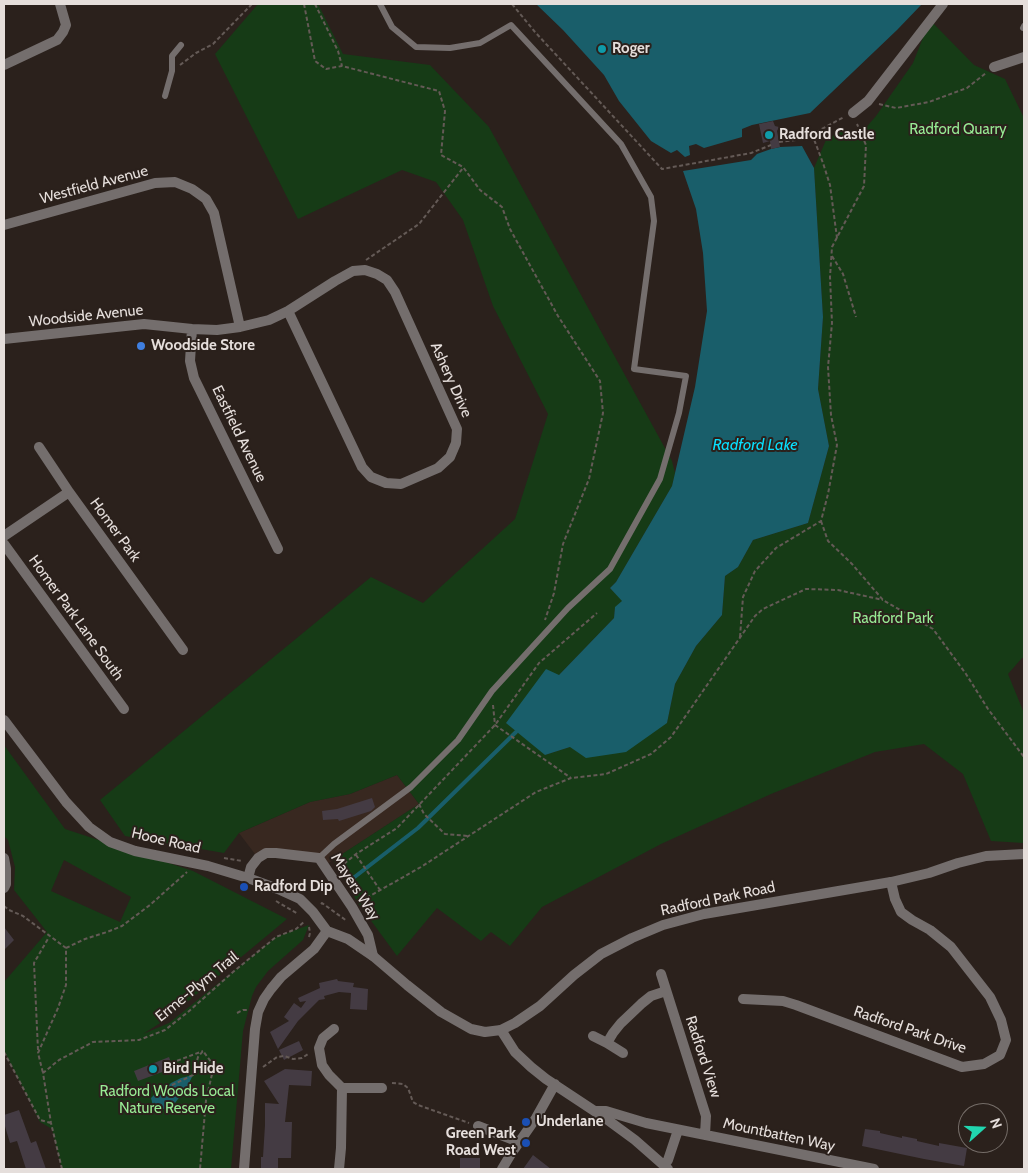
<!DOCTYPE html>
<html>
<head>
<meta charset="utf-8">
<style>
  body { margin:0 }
  #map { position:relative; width:1028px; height:1173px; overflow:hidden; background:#2b211c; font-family:Cabin,sans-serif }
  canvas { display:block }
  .frame { position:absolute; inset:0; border:5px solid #e5dedb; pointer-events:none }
  .north { position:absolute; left:958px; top:1103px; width:50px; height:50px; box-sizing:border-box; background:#2b211c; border:1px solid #756d68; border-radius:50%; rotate:70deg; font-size:14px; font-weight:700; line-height:20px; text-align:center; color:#e5dedb }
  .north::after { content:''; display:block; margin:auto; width:18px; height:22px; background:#21d5af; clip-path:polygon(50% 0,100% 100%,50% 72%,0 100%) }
</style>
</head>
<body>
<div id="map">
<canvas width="1028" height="1173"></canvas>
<div class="frame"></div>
<div class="north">N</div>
</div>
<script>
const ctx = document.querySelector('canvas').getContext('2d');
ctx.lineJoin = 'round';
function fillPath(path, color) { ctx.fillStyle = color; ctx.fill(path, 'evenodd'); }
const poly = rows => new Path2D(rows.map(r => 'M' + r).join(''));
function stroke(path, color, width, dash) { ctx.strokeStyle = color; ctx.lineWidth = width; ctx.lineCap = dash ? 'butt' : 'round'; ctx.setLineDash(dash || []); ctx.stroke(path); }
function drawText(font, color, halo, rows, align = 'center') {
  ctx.font = font + ' Cabin,sans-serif'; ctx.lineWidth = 4; ctx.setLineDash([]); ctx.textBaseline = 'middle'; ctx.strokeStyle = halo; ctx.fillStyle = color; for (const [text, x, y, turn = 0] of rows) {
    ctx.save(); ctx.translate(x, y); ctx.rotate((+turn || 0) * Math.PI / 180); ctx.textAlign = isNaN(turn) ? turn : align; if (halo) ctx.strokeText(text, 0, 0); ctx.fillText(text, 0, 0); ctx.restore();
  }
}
const built = poly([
  [397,775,419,804,324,866,319,858,273,850,258,858,239,833,310,802,350,794]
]);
const green = poly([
  [258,4,318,4,343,54,430,65,489,127,672,461,675,473,672,486,616,582,610,588,623,601,615,608,614,618,559,675,545,755,570,747,667,723,675,684,696,646,722,615,725,576,738,567,753,540,808,523,829,446,818,389,823,317,814,168,826,140,841,130,863,131,876,116,913,63,930,20,974,65,1005,79,1024,118,1024,658,1022,658,1008,674,1024,713,1024,843,991,841,963,774,924,744,875,752,771,794,661,844,542,907,510,946,491,932,481,941,437,908,397,956,358,903,333,860,419,804,397,775,350,794,310,802,239,833,224,853,125,836,100,800,371,577,423,603,515,519,548,414,493,306,463,220,436,182,402,170,298,219,215,54],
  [4,745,65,829,193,871,287,919,168,1018,143,1034,169,1023,276,937,309,925,303,940,268,971,256,987,252,996,243,1031,231,1169,62,1169,52,1129,40,1122,4,1050,4,982,47,932,14,890,15,867,8,840,4,836],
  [64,860,131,897,120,922,51,891]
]);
const water = poly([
  [536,4,922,4,897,30,810,113,752,125,742,129,742,137,704,148,696,144,689,146,690,155,685,157,677,150,671,153,651,141,619,101,604,75,563,30],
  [802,146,814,168,823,317,818,389,829,446,808,523,753,540,738,567,725,576,722,615,696,646,675,684,667,723,626,752,586,758,570,747,545,755,506,723,546,669,559,675,614,618,615,607,622,601,610,588,616,582,672,486,695,387,707,311,703,253,696,209,683,171,751,160,757,154,771,149,780,147],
  [193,1075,187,1087,175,1103,169,1108,158,1110,153,1106,151,1098,156,1093,166,1088,171,1083,181,1078]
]);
const stream = poly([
  [352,879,418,828,516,732]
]);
const building = poly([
  [773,121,775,126,779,127,777,131,780,147,771,149,770,141,763,143,759,124],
  [372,798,375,807,371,811,339,821,338,819,323,820,322,811,337,809],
  [4,927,14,940,4,950],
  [337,979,338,981,354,983,353,987,368,989,367,1010,350,1009,351,993,339,992,324,996,325,999,319,1000,298,1021,278,1049,270,1032,289,1021,284,1017,294,1003,301,1008,306,1001,300,1002,298,998,320,988,319,983],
  [299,1041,303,1050,284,1060,279,1050],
  [169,1057,173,1068,138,1081,134,1071],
  [285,1069,312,1071,311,1086,289,1085,285,1122,292,1122,291,1158,278,1158,278,1169,261,1169,261,1157,263,1157,265,1125,265,1103,279,1104,264,1081],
  [19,1110,31,1143,36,1141,46,1169,26,1169,17,1141,10,1143,4,1123,4,1115],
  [865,1129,880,1131,880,1133,902,1138,902,1136,917,1139,917,1141,939,1146,939,1143,967,1148,964,1166,924,1159,862,1146],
  [533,1155,551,1169,523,1169],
  [460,1158,480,1158,480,1169,460,1169]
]);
const path = poly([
  [304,4,315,61,326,69,342,66,439,91,445,111,441,155,463,167,480,190,502,207,510,229,558,316,600,381,603,413,589,479,563,544,554,593,545,620],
  [315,4,338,51,342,66],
  [512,4,535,32,662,169,751,153,771,145],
  [180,65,196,53,213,44,252,4],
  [879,104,896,108,929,102,967,88,986,73],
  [812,134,823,163,830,185,837,238],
  [779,142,803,139,844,117],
  [832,256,843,274,856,317],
  [366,260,419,224,463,168],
  [821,521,828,541,852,564,883,600,933,629,966,674,988,709,1024,757],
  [740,637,743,597,755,571,776,548,821,521,828,494,837,445,831,415,828,367,832,323,830,277,832,247,864,186,866,145,857,124],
  [493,705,495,725],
  [495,725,571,778],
  [419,804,424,814,445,834,468,836],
  [356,855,380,890],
  [224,858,242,861],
  [339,868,356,854,397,828,495,725,539,663,597,613],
  [276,901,298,914],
  [361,901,421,867,536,792,571,778,606,774,651,754,671,737,755,616,763,609,806,589,838,590,883,600],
  [321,904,322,903,347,921],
  [4,906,9,910,23,916,66,948,66,985,58,1008,38,1053,43,1073],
  [309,937,310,933,309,927],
  [66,948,85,939,107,932,122,926,150,905,187,872],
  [237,1013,243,1010,249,1010],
  [38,1050,34,963,49,937],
  [4,1052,40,1120,51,1123],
  [171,1063,203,1051],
  [263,1067,277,1057,284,1056,293,1059,302,1058,308,1054],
  [392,1083,403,1084,408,1088,413,1102,418,1105,469,1123],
  [166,1088,193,1075,198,1057,203,1051,215,1067,213,1070,206,1100,200,1169],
  [62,1169,51,1123,43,1073,59,1060,93,1042,139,1040,165,1030,188,1012,233,972,276,937,296,929,305,921]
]);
const service = poly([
  [1023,28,1024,26],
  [165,96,172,71,172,56,181,45],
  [319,858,334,844,411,787,458,740,492,691,568,608,610,569,660,479,679,413,686,376,634,369,654,221,651,197,621,144,511,25,480,43,450,48,416,47,392,27,380,4]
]);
const minor = poly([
  [4,65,57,40,63,32,66,25,60,4],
  [994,67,1024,57],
  [853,113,868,101,943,4],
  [4,225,155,183,175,182,192,189,206,199,214,213,240,327],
  [192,329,190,361,194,378,278,549],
  [4,339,144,324,192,329,217,330,240,327,269,320,288,311,335,281,353,271,365,270,377,274,387,280,395,292,457,429,456,443,450,457,438,468,401,484,386,483,371,477,362,467,288,311],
  [39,447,69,492],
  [4,536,69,492,183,650],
  [4,544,124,709],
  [4,858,6,869,6,884,4,888],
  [248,878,251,867,258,858,266,853,276,853,319,858,352,907,368,935,373,956],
  [661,974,706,1116,705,1135],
  [743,999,783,1001,796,1005,962,1067,984,1064,1000,1055,1006,1040,1001,1020,990,997,951,947,930,930,912,920,901,912,895,899,891,882],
  [334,1029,323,1038,319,1048,322,1065,329,1075,342,1088,341,1148,339,1169],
  [501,1030,515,1052,531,1067,546,1079,605,1118,635,1140,668,1169],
  [593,1036,607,1043,613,1033,621,1023,641,1004,651,996,666,991],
  [607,1043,623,1053],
  [342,1088,382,1088],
  [595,1111,606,1111,646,1123,874,1169],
  [478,1126,519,1142],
  [664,1166,668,1160,678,1130],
  [244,1169,255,1029,258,1012,264,999,271,989,281,977,314,949,327,931],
  [502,1169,511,1154,536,1118,555,1084]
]);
const tertiary = poly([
  [4,720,66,802,89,827,110,842,135,851,208,866,248,878,278,889,300,899,313,912,327,931,348,939,373,956,407,985,441,1012,471,1029,485,1032,501,1030,515,1023,540,1006,574,975,601,954,632,938,663,925,704,914,891,882,929,873,958,863,986,856,1024,854]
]);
const markers = [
  [602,49,5,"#0f9aa8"],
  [769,135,5,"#0f9aa8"],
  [141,346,5,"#3f7fe0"],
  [244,887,5,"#1a4fb4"],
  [153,1069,5,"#0f9aa8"],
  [526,1122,5,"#1a4fb4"],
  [526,1143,5,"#1a4fb4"]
];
const poiNames = [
  ["Roger",612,49],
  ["Radford Castle",779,135],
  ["Woodside Store",151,346],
  ["Radford Dip",254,887],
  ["Bird Hide",163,1069],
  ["Underlane",536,1122],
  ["Green Park",516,1134,"right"],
  ["Road West",516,1151,"right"]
];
const parkNames = [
  ["Radford Quarry",958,130],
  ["Radford Park",893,619],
  ["Radford Woods Local",167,1092],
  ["Nature Reserve",167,1109]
];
const streetNames = [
  ["Westfield Avenue",94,185,-15],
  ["Woodside Avenue",86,316,-6],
  ["Ashery Drive",451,380,66],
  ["Eastfield Avenue",239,434,64],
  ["Homer Park",115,530,54],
  ["Homer Park Lane South",76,618,54],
  ["Hooe Road",166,841,13],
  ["Mayers Way",355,887,57],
  ["Radford Park Road",718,899,-12],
  ["Erme-Plym Trail",197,987,-39],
  ["Radford Park Drive",910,1030,19],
  ["Radford View",703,1057,72],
  ["Mountbatten Way",779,1135,12]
];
const waterNames = [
  ["Radford Lake",755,445]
];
fillPath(built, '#382820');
fillPath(green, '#163b16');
fillPath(water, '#195e6a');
stroke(stream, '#195e6a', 4);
fillPath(building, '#443b43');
stroke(path, '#645a56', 2, [4, 2.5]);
stroke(service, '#746e6d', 6);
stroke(minor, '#746e6d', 10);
stroke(tertiary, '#746e6d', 10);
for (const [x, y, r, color] of markers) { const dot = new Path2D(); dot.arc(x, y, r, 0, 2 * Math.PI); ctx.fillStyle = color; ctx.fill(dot); stroke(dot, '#2b211c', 2); }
drawText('bold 15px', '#e5dedb', '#2b211c', poiNames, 'left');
drawText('15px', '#97eb94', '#2b211c', parkNames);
drawText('15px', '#e5dedb', '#2b211c', streetNames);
drawText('italic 16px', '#08dffd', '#2b211c', waterNames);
</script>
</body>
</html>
